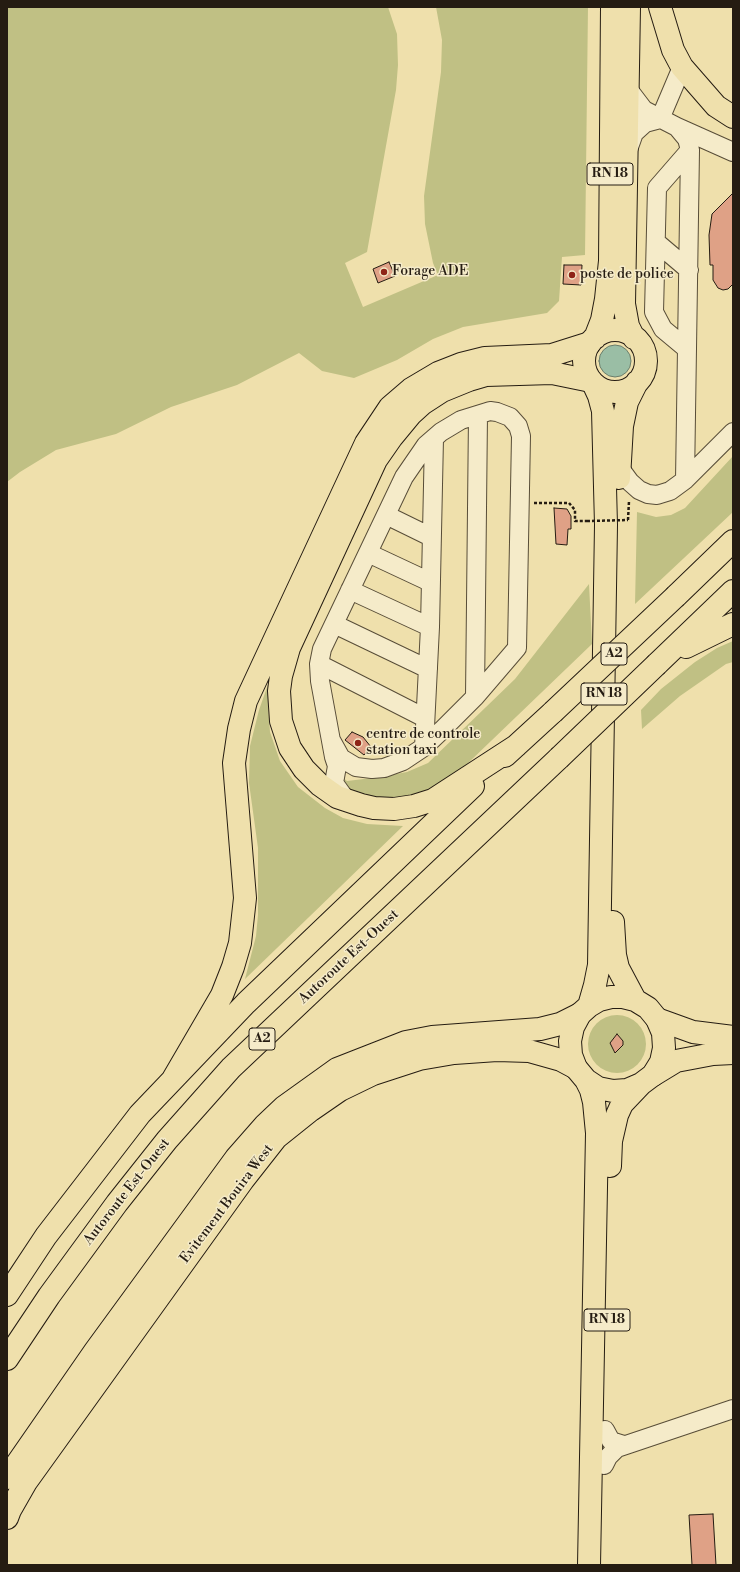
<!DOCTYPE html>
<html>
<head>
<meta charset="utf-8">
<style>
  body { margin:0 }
  #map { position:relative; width:740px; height:1572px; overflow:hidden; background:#efe0ac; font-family:"Libre Bodoni",serif }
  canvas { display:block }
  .frame { position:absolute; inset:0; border:8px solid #251c12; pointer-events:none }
</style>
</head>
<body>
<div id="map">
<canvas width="740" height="1572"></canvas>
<div class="frame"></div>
</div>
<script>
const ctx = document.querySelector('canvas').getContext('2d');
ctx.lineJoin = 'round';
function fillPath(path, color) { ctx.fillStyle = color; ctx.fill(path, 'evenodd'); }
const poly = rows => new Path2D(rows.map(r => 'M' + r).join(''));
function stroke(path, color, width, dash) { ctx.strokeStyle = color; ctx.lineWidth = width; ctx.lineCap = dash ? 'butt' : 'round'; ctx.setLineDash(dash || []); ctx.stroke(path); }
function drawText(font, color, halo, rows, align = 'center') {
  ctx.font = font + ' "Libre Bodoni",serif'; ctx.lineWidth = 3; ctx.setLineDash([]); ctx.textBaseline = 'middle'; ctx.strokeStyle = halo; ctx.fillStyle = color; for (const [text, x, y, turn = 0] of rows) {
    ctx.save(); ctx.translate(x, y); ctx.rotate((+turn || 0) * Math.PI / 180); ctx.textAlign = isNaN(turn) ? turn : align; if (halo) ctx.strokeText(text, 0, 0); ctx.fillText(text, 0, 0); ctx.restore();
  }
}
const green = poly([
  [7,7,388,7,397,34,398,65,396,90,367,252,345,263,363,307,438,275,433,263,425,224,424,196,441,72,442,40,436,7,588,7,585,255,562,257,559,301,547,313,463,327,433,339,397,360,354,378,322,371,299,353,237,385,171,407,116,434,56,450,20,472,7,482],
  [733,456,733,512,635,604,637,512,656,517,671,515,685,508],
  [589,584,592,644,466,765,437,786,414,797,393,799,371,797,350,791,341,784,341,776,347,781,380,777,407,772,428,763,515,679],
  [733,641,733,662,726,664,680,696,642,729,641,710,661,689,695,662,717,648],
  [272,673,268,703,270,732,280,761,298,787,325,808,343,818,367,824,403,826,245,979,256,936,258,915,258,848,249,783,250,746,259,710],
  '588 1044a29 29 0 1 1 58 0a29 29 0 1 1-58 0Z'
]);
const water = poly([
  '599 361a16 16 0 1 1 32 0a16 16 0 1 1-32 0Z'
]);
const building = poly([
  [733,193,733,284,728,289,723,290,718,288,713,280,713,265,710,265,709,235,712,214,733,193],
  [389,262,395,276,378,283,373,269,389,262],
  [564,265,582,265,581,285,563,284,564,265],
  [554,508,567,509,571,516,571,529,568,529,567,545,556,544,554,508],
  [352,732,363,737,371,747,364,755,345,740,352,732],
  [617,1034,623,1041,623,1045,615,1053,610,1043,617,1034],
  [713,1514,716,1565,692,1565,689,1515,713,1514]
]);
const path = poly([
  [534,503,569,503,575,510,575,521,587,521],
  [628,520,629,501]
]);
const minor = poly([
  [628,89,644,110,677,127,687,139,690,150,685,480],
  [660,119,682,67],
  [677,127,733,152],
  [628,150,634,133,645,123,660,119],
  [656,242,689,270],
  [687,349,663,329,654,312,657,188,690,150],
  [619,467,630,482,639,490,648,494,657,495,670,491,685,480,733,432],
  [386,515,431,537],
  [368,553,430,582],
  [350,590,430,627],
  [334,624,428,669],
  [319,664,425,718],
  [475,697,478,415],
  [331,740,341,758,356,767,372,769,384,768,403,761,424,747,442,730,475,697,517,648,521,436,518,426,510,417,497,412,490,411,461,420,441,432,426,445,404,477,322,649,319,664,320,681,334,757,337,766,334,783,347,801],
  [424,747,430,627,434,438],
  [605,1430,611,1441,624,1445],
  [604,1465,608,1457,617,1448,733,1409]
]);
const major = poly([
  [629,7,624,304,628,326,634,338],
  [660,7,673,50,682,67,716,106,733,117],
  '584 361a31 31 0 1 1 62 0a31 31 0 1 1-62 0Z',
  [595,338,602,320,606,299,610,261,612,7],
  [619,478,622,426,627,402,637,382],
  [613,922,615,955,618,968,635,1000],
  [589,1006,595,985,599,965,606,525,603,411,599,396,593,383],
  [586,1080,598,1088,613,1091,627,1090,641,1084,653,1075,661,1062,664,1048,663,1033,657,1019,648,1008,635,1000,623,997,611,997,599,1000,589,1006,580,1014,573,1027,570,1041,571,1055,576,1068,586,1080,591,1090,594,1102,597,1133,589,1565],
  [610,1166,611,1141,617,1115,622,1104,641,1084]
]);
const highway = poly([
  [676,596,733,541],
  [686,647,733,624],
  [657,664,733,591],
  [516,746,433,800,414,806,394,809,374,808,361,805,337,797,320,785,304,769,290,748,281,721,279,691,281,676,289,648,376,460,392,437,411,414,422,404,442,391,469,380,486,375,552,373,591,381],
  [505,756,553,712],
  [657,1019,693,1032,733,1037],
  [653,1075,676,1061,713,1054,733,1053],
  [173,1079,222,995,233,967,240,943,245,898,234,763,239,729,246,701,366,443,390,407,411,389,438,373,461,364,485,358,552,355,590,343],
  [7,1295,46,1236,140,1114,246,1003,473,786],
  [7,1359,49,1296,117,1203,167,1140,231,1068,559,758],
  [7,1478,95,1351,236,1158,265,1125,284,1107,337,1069,406,1042,432,1037,540,1029,560,1024,580,1014],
  [7,1518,10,1510,26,1482,243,1180,276,1138,311,1110,340,1090,373,1074,419,1059,454,1053,497,1050,529,1051,561,1060,576,1068]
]);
const pathBridge = poly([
  [587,521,628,520]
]);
const highwayBridge = poly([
  [553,712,676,596],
  [559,758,657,664]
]);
const markers = [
  [384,272,4,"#8f2418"],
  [572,275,4,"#8f2418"],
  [358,743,4,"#8f2418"]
];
const shields = [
  [610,174,46],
  [614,654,26],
  [604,694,46],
  [262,1039,26],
  [607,1320,46]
];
const shieldNames = [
  ["RN 18",610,174],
  ["A2",614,654],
  ["RN 18",604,694],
  ["A2",262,1039],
  ["RN 18",607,1320]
];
const poiNames = [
  ["Forage ADE",392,272],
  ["poste de police",580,275],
  ["centre de controle",366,735],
  ["station taxi",366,751]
];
const streetNames = [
  ["Autoroute Est-Ouest",349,957,-43],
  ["Autoroute Est-Ouest",127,1192,-52],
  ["Evitement Bouira West",227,1204,-53]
];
fillPath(green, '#c0c084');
fillPath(water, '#9abea5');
stroke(water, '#6b7d6a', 1);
fillPath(building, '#dfa186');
stroke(building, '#251c12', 1);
stroke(minor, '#584d38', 20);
stroke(major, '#251c12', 24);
stroke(highway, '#251c12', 24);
stroke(path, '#251c12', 2.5, [3, 2]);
stroke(minor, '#f5ebc9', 18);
stroke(major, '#efe0ac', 22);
stroke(highway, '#efe0ac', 22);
stroke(highwayBridge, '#251c12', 24, []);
stroke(pathBridge, '#251c12', 2.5, [3, 2]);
stroke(highwayBridge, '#efe0ac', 22);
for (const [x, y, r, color] of markers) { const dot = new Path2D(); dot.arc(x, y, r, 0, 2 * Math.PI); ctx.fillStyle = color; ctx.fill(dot); stroke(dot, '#f5ebc9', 1.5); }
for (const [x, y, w] of shields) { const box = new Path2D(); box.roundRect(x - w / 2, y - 11, w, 22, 3); ctx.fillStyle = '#f5ebc9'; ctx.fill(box); stroke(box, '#251c12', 1); }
drawText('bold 13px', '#251c12', null, shieldNames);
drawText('14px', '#251c12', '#f5ebc9', poiNames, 'left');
drawText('14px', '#251c12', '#f5ebc9', streetNames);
</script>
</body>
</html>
